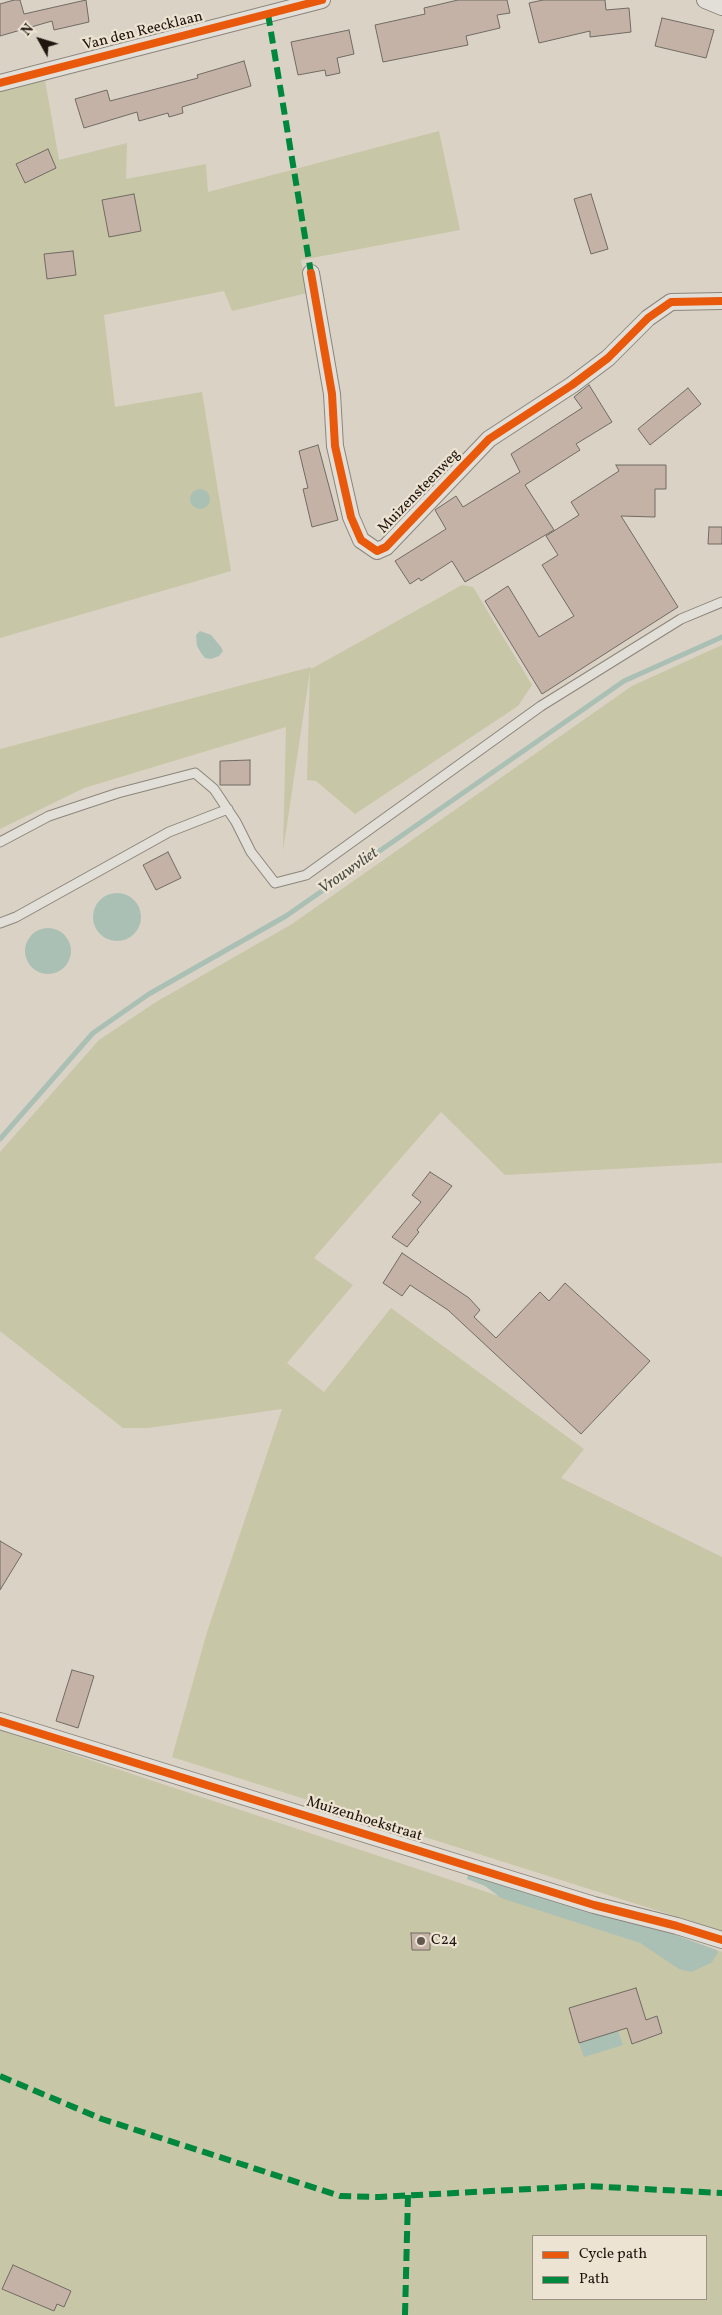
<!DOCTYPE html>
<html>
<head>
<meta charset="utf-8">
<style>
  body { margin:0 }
  #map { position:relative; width:722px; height:2315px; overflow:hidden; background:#dad2c4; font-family:Vollkorn,serif }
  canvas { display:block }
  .legend { position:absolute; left:532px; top:2235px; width:175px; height:65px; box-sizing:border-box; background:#ede3d2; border:1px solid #9b9184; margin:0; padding:6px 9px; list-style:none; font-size:15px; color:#21160f }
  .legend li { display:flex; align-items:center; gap:10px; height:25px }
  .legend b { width:25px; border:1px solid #9b9184 }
  .north { position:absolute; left:15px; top:15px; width:50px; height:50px; -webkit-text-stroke:4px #ede3d2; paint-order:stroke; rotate:309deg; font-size:14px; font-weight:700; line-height:20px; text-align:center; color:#21160f }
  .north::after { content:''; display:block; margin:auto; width:18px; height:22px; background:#21160f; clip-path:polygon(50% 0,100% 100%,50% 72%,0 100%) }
</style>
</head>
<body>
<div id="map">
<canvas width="722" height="2315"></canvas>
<ul class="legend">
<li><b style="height:6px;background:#e8590c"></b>Cycle path</li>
<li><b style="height:6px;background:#00873e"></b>Path</li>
</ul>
<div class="north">N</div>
</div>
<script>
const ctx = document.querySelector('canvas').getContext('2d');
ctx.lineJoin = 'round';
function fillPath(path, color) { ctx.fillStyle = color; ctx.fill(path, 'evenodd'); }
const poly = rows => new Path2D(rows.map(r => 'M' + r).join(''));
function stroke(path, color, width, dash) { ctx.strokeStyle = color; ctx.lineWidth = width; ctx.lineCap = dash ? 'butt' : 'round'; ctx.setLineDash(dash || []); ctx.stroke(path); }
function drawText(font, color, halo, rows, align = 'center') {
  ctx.font = font + ' Vollkorn,serif'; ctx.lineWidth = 4.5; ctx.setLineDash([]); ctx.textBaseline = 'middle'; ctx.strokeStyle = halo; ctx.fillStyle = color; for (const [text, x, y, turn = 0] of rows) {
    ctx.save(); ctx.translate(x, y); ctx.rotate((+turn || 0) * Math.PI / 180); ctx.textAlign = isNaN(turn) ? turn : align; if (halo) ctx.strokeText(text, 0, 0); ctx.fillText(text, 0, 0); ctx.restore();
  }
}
const green = poly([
  [45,80,59,160,127,143,126,179,206,164,208,192,439,131,460,230,301,260,307,293,232,311,224,291,104,315,115,407,202,392,231,571,0,638,0,91],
  [462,585,473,587,532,685,518,706,355,814,316,781,307,780,310,671,283,851,286,727,84,788,0,829,0,749,311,667,311,669],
  [722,645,722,1163,505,1175,441,1112,314,1258,353,1285,287,1363,324,1392,391,1308,584,1449,561,1478,722,1557,722,1931,172,1757,207,1632,282,1409,148,1428,123,1428,0,1331,0,1152,99,1040,156,1002,292,924,632,686],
  [0,1730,640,1943,659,1954,714,1957,718,1953,717,1950,722,1952,722,2315,0,2315],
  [533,2236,706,2236,706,2299,533,2299]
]);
const water = poly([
  '190 499a10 10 0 1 1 20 0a10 10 0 1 1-20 0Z',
  [200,631,211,635,221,647,223,651,219,656,211,659,205,658,201,653,197,646,196,635],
  '93 917a24 24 0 1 1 48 0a24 24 0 1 1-48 0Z',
  '25 951a23 23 0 1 1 46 0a23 23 0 1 1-46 0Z',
  [469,1872,667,1932,717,1950,718,1953,711,1963,691,1972,679,1969,640,1943,501,1898,485,1886,467,1879],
  [618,2031,623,2045,584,2057,579,2043]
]);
const stream = poly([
  [0,1139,93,1033,149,994,286,916,624,681,722,637]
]);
const building = poly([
  [14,0,20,0,24,14,86,0,89,22,54,30,52,21,0,36,0,4,14,0],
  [458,0,507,0,510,13,497,15,500,28,466,36,468,45,383,62,375,25,425,14,424,8,458,0],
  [543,0,605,0,606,10,629,8,631,32,590,37,590,31,539,43,529,3,543,0],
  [662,18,714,30,706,58,655,46,662,18],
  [349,30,354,54,337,58,340,73,326,76,325,70,298,75,291,42,349,30],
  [244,61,251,86,182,107,183,113,169,117,168,113,139,121,137,112,84,128,75,99,107,90,110,101,198,78,197,75,244,61],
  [48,149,56,168,25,183,16,164,48,149],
  [134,194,141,231,109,237,102,200,134,194],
  [591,194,608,249,591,254,574,199,591,194],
  [73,251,76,275,47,279,44,254,73,251],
  [589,385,612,422,576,444,580,450,525,485,554,530,465,582,452,561,421,581,419,578,410,584,395,561,446,529,435,510,456,496,463,507,520,472,511,454,582,408,574,397,589,385],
  [688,388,701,404,650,445,638,429,688,388],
  [318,445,338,520,312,527,303,489,308,488,299,451,318,445],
  [616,465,666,465,666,489,655,489,655,517,621,516,678,607,542,694,485,601,508,586,539,637,574,616,542,565,558,555,546,536,579,515,571,502,619,471,616,465],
  [709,527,722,527,722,544,708,544,709,527],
  [250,760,250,785,220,785,220,761,250,760],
  [168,852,181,878,156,890,143,865,168,852],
  [430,1172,452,1186,417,1230,419,1232,407,1247,392,1237,421,1202,412,1195,430,1172],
  [402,1253,469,1298,480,1310,474,1317,496,1338,540,1292,549,1301,565,1283,650,1361,581,1434,448,1310,410,1285,402,1296,383,1283,402,1253],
  [0,1541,22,1554,0,1590,0,1541],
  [72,1670,94,1676,78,1728,56,1721,72,1670],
  [411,1933,430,1933,430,1950,412,1950,411,1933],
  [636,1988,646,2020,657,2016,662,2033,632,2044,627,2028,579,2043,569,2008,636,1988],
  [13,2265,71,2291,64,2307,57,2304,54,2311,2,2289,13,2265]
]);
const lane = poly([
  [0,842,49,816,118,793,195,773,214,789,236,822,251,852,275,883,306,875,541,706,681,619,722,602],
  [0,923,16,917,169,832,228,809]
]);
const street = poly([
  [705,0,722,7],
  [0,83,322,0],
  [311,273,332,394,335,446,351,517,361,540,377,551,386,547,489,439,572,385,608,358,648,318,671,302,722,301],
  [0,1721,594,1905,677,1926,722,1940]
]);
const quiet = poly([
  [268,14,311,273],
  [0,2076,102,2119,340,2196,379,2197,586,2186,722,2193],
  [405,2315,408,2195]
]);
const cycleway = poly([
  [0,83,322,0],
  [311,273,332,394,335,446,351,517,361,540,377,551,386,547,489,439,572,385,608,358,648,318,671,302,722,301],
  [0,1721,594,1905,677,1926,722,1940]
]);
const markers = [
  [421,1941,5,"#62584e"]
];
const streetNames = [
  ["Van den Reecklaan",143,32,-14],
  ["Muizensteenweg",420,492,-46],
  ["Muizenhoekstraat",364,1820,17]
];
const poiNames = [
  ["C24",431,1941]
];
const waterNames = [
  ["Vrouwvliet",349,872,-35]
];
fillPath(green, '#c7c6a6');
fillPath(water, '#aac0b5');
stroke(stream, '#aac0b5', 5);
fillPath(building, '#c3b2a5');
stroke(building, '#716b64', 1);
stroke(lane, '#8b857c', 11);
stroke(street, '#8b857c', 18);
stroke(lane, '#e2dfd8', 9);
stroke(street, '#e2dfd8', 16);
stroke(quiet, '#00873e', 6, [12, 6]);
stroke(cycleway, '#e8590c', 8);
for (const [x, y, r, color] of markers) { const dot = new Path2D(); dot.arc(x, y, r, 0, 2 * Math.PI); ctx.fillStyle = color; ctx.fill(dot); stroke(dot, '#ede3d2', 2); }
drawText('15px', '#21160f', '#ede3d2', streetNames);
drawText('15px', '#21160f', '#ede3d2', poiNames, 'left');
drawText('italic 16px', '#4a4f47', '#ede3d2', waterNames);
</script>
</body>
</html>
